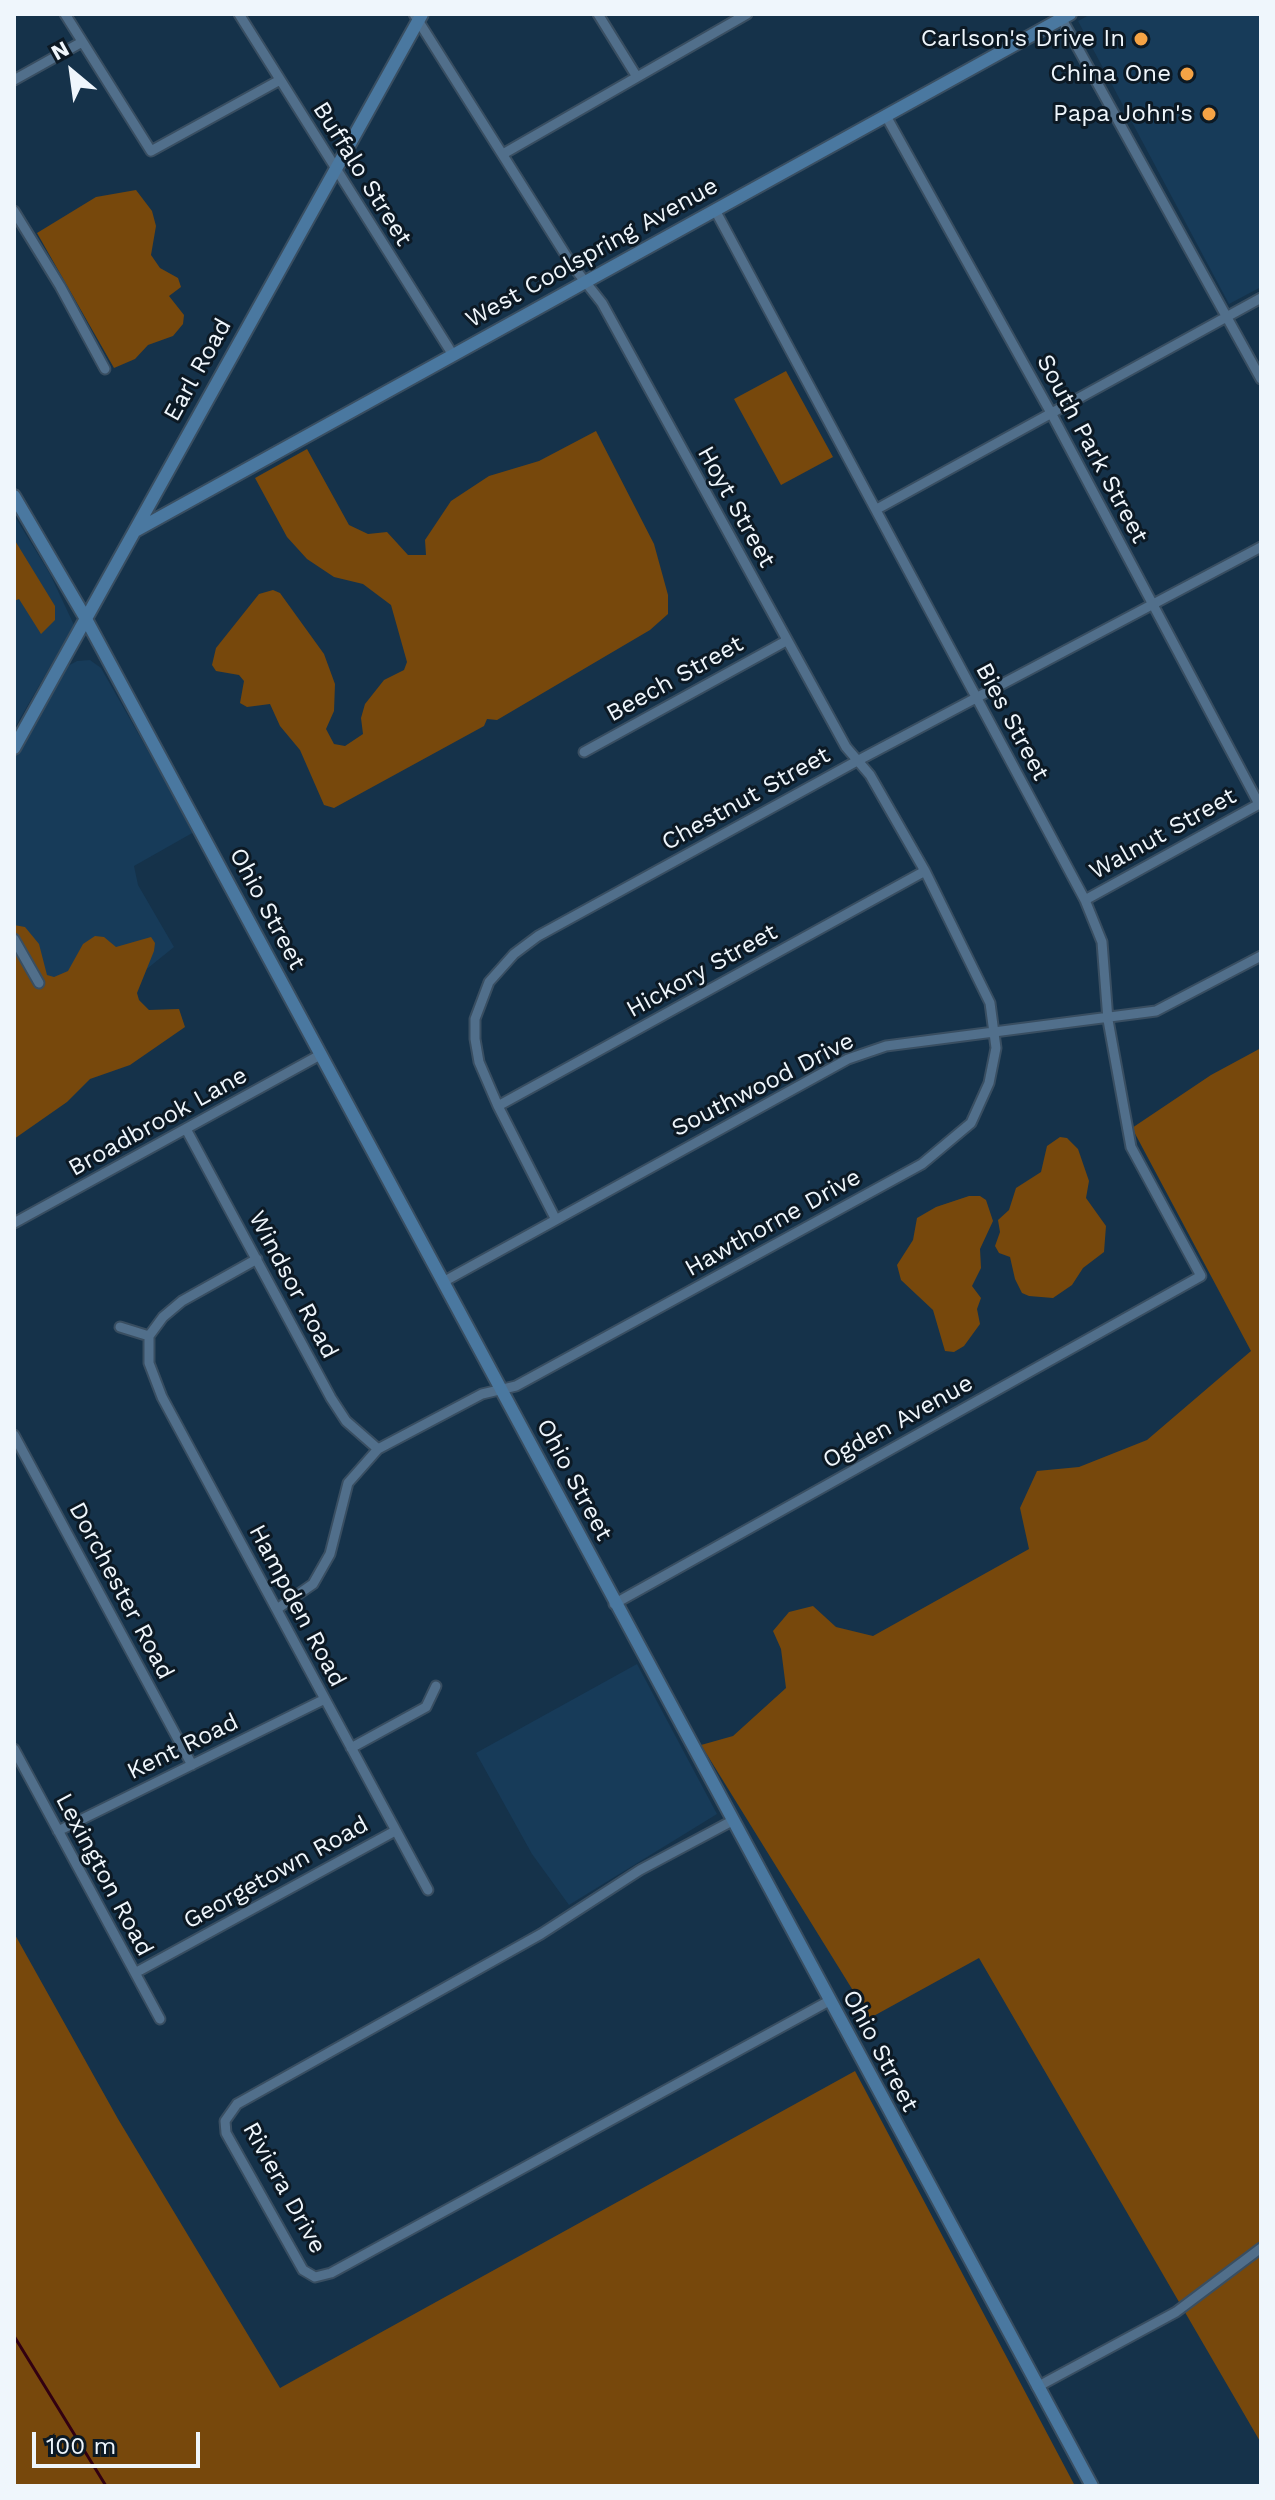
<!DOCTYPE html>
<html>
<head>
<meta charset="utf-8">
<style>
  body { margin:0 }
  #map { position:relative; width:1275px; height:2500px; overflow:hidden; background:#15324a; font-family:"Work Sans",sans-serif }
  canvas { display:block }
  .frame { position:absolute; inset:0; border:16px solid #eff6fc; pointer-events:none }
  .north { position:absolute; left:32px; top:32px; width:80px; height:80px; -webkit-text-stroke:6px #0c1924; paint-order:stroke; rotate:331deg; font-size:22px; font-weight:700; line-height:32px; text-align:center; color:#eff6fc }
  .north::after { content:''; display:block; margin:auto; width:28px; height:36px; background:#eff6fc; clip-path:polygon(50% 0,100% 100%,50% 72%,0 100%) }
  .scale { position:absolute; left:32px; top:2432px; width:168px; height:36px; box-sizing:border-box; border:4px solid #eff6fc; border-top:0; padding-left:10px; font-size:24px; line-height:28px; white-space:nowrap; color:#eff6fc; -webkit-text-stroke:6px #0c1924; paint-order:stroke }
</style>
</head>
<body>
<div id="map">
<canvas width="1275" height="2500"></canvas>
<div class="frame"></div>
<div class="north">N</div>
<div class="scale">100 m</div>
</div>
<script>
const ctx = document.querySelector('canvas').getContext('2d');
ctx.lineJoin = 'round';
function fillPath(path, color) { ctx.fillStyle = color; ctx.fill(path, 'evenodd'); }
const poly = rows => new Path2D(rows.map(r => 'M' + r).join(''));
function stroke(path, color, width, dash) { ctx.strokeStyle = color; ctx.lineWidth = width; ctx.lineCap = dash ? 'butt' : 'round'; ctx.setLineDash(dash || []); ctx.stroke(path); }
function drawText(font, color, halo, rows, align = 'center') {
  ctx.font = font + ' "Work Sans",sans-serif'; ctx.lineWidth = 6; ctx.setLineDash([]); ctx.textBaseline = 'middle'; ctx.strokeStyle = halo; ctx.fillStyle = color; for (const [text, x, y, turn = 0] of rows) {
    ctx.save(); ctx.translate(x, y); ctx.rotate((+turn || 0) * Math.PI / 180); ctx.textAlign = isNaN(turn) ? turn : align; if (halo) ctx.strokeText(text, 0, 0); ctx.fillText(text, 0, 0); ctx.restore();
  }
}
const built = poly([
  [1091,14,1261,14,1261,287,1229,304,1078,21],
  [14,515,50,574,74,625,14,729],
  [90,660,101,668,194,832,134,866,138,885,174,947,70,1031,14,934,14,757,66,667,77,661],
  [637,1664,717,1814,569,1905,532,1854,476,1753]
]);
const green = poly([
  [136,190,152,211,156,226,151,255,160,268,178,278,181,287,169,296,184,315,183,324,173,336,148,345,135,359,114,368,37,233,96,197],
  [786,371,833,457,781,485,734,399],
  [596,431,654,544,668,595,668,614,650,630,497,720,487,719,484,726,334,808,324,805,300,750,280,726,270,704,247,707,240,703,244,681,239,675,216,671,212,665,216,648,259,594,273,590,280,593,324,654,335,684,334,711,326,729,334,744,345,746,363,734,361,718,365,704,384,680,404,670,407,662,391,605,363,584,334,577,307,559,287,537,255,478,307,449,349,525,368,534,387,532,408,555,426,555,425,540,451,501,489,476,539,461],
  [14,539,55,606,55,620,41,634,19,599,14,601],
  [14,925,25,927,39,944,47,975,54,977,68,971,83,944,95,936,104,937,116,947,151,937,155,943,154,951,137,993,139,1000,149,1010,179,1009,185,1027,130,1065,90,1079,67,1102,14,1139],
  [1261,1048,1261,2443,979,1958,870,2018,701,1745,733,1736,786,1688,781,1649,773,1631,789,1612,813,1606,836,1627,873,1636,1029,1549,1020,1508,1037,1471,1079,1467,1147,1440,1251,1351,1132,1128,1211,1075],
  [1060,1137,1067,1138,1078,1149,1089,1181,1086,1198,1106,1226,1104,1252,1083,1268,1072,1285,1053,1298,1029,1296,1022,1293,1015,1279,1010,1257,999,1253,995,1246,1000,1232,998,1220,1009,1210,1016,1188,1041,1172,1047,1146],
  [969,1196,980,1196,986,1200,993,1221,980,1249,981,1268,972,1286,981,1298,977,1309,980,1324,964,1346,954,1352,945,1351,933,1310,901,1280,897,1265,913,1240,917,1218,936,1207],
  [14,1933,118,2119,280,2388,855,2071,1075,2486,14,2486]
]);
const stream = poly([
  [14,2336,106,2486]
]);
const street = poly([
  [65,14,151,151,280,80],
  [239,14,453,355],
  [598,14,637,77],
  [1059,14,1261,379],
  [14,80,82,42],
  [886,116,1050,411,1259,804],
  [503,154,747,14],
  [14,211,60,286,105,369],
  [877,509,1261,298],
  [584,752,786,641],
  [1085,900,1261,803],
  [14,939,39,983],
  [498,1106,925,871],
  [186,1129,331,1398,346,1421,378,1449],
  [555,1218,498,1106,479,1062,475,1039,475,1019,489,982,514,954,538,936,857,761,1261,547],
  [14,1223,320,1055],
  [257,1259,182,1301,163,1317,149,1336,149,1363,162,1397,428,1890],
  [443,1282,848,1059,886,1046,1156,1011,1261,956],
  [120,1327,149,1336],
  [14,1435,192,1765],
  [614,1604,1201,1276,1131,1147,1108,1020,1102,942,1085,900,715,210],
  [277,1609,313,1584,330,1554,348,1483,378,1449,482,1394,516,1386,922,1164,971,1123,989,1083,996,1048,990,1003,925,871,870,775,846,747,602,303,572,265,414,14],
  [351,1748,426,1707,436,1686],
  [14,1749,160,2019],
  [732,1821,640,1870,541,1934,237,2104,225,2121,226,2133,303,2270,315,2277,331,2273,829,2001],
  [58,1831,325,1699],
  [135,1973,395,1831],
  [1037,2387,1176,2312,1261,2248]
]);
const secondary = poly([
  [14,496,86,619,1092,2486],
  [135,531,1070,14],
  [14,748,422,14]
]);
const markers = [
  [1141,39,8,"#f5a345"],
  [1187,74,8,"#f5a345"],
  [1209,114,8,"#f5a345"]
];
const poiNames = [
  ["Carlson's Drive In",1125,39],
  ["China One",1171,74],
  ["Papa John's",1193,114]
];
const streetNames = [
  ["Buffalo Street",362,174,58],
  ["West Coolspring Avenue",592,253,-29],
  ["Earl Road",198,370,-61],
  ["South Park Street",1092,449,62],
  ["Hoyt Street",736,507,61],
  ["Beech Street",675,679,-29],
  ["Bies Street",1012,722,62],
  ["Chestnut Street",746,799,-29],
  ["Walnut Street",1163,834,-29],
  ["Ohio Street",267,909,62],
  ["Hickory Street",702,971,-29],
  ["Southwood Drive",763,1085,-27],
  ["Broadbrook Lane",158,1122,-29],
  ["Hawthorne Drive",773,1223,-29],
  ["Windsor Road",293,1285,62],
  ["Ogden Avenue",898,1422,-29],
  ["Ohio Street",574,1480,62],
  ["Dorchester Road",121,1591,62],
  ["Hampden Road",297,1606,62],
  ["Kent Road",183,1747,-26],
  ["Georgetown Road",276,1873,-29],
  ["Lexington Road",104,1875,62],
  ["Ohio Street",880,2051,62],
  ["Riviera Drive",284,2188,61]
];
fillPath(built, '#173b59');
fillPath(green, '#77480c');
stroke(stream, '#320011', 3);
stroke(street, '#394e61', 13);
stroke(secondary, '#394e61', 16);
stroke(street, '#516f8b', 9);
stroke(secondary, '#4a78a0', 12);
for (const [x, y, r, color] of markers) { const dot = new Path2D(); dot.arc(x, y, r, 0, 2 * Math.PI); ctx.fillStyle = color; ctx.fill(dot); stroke(dot, '#0c1924', 3); }
drawText('24px', '#eff6fc', '#0c1924', poiNames, 'right');
drawText('24px', '#eff6fc', '#0c1924', streetNames);
</script>
</body>
</html>
